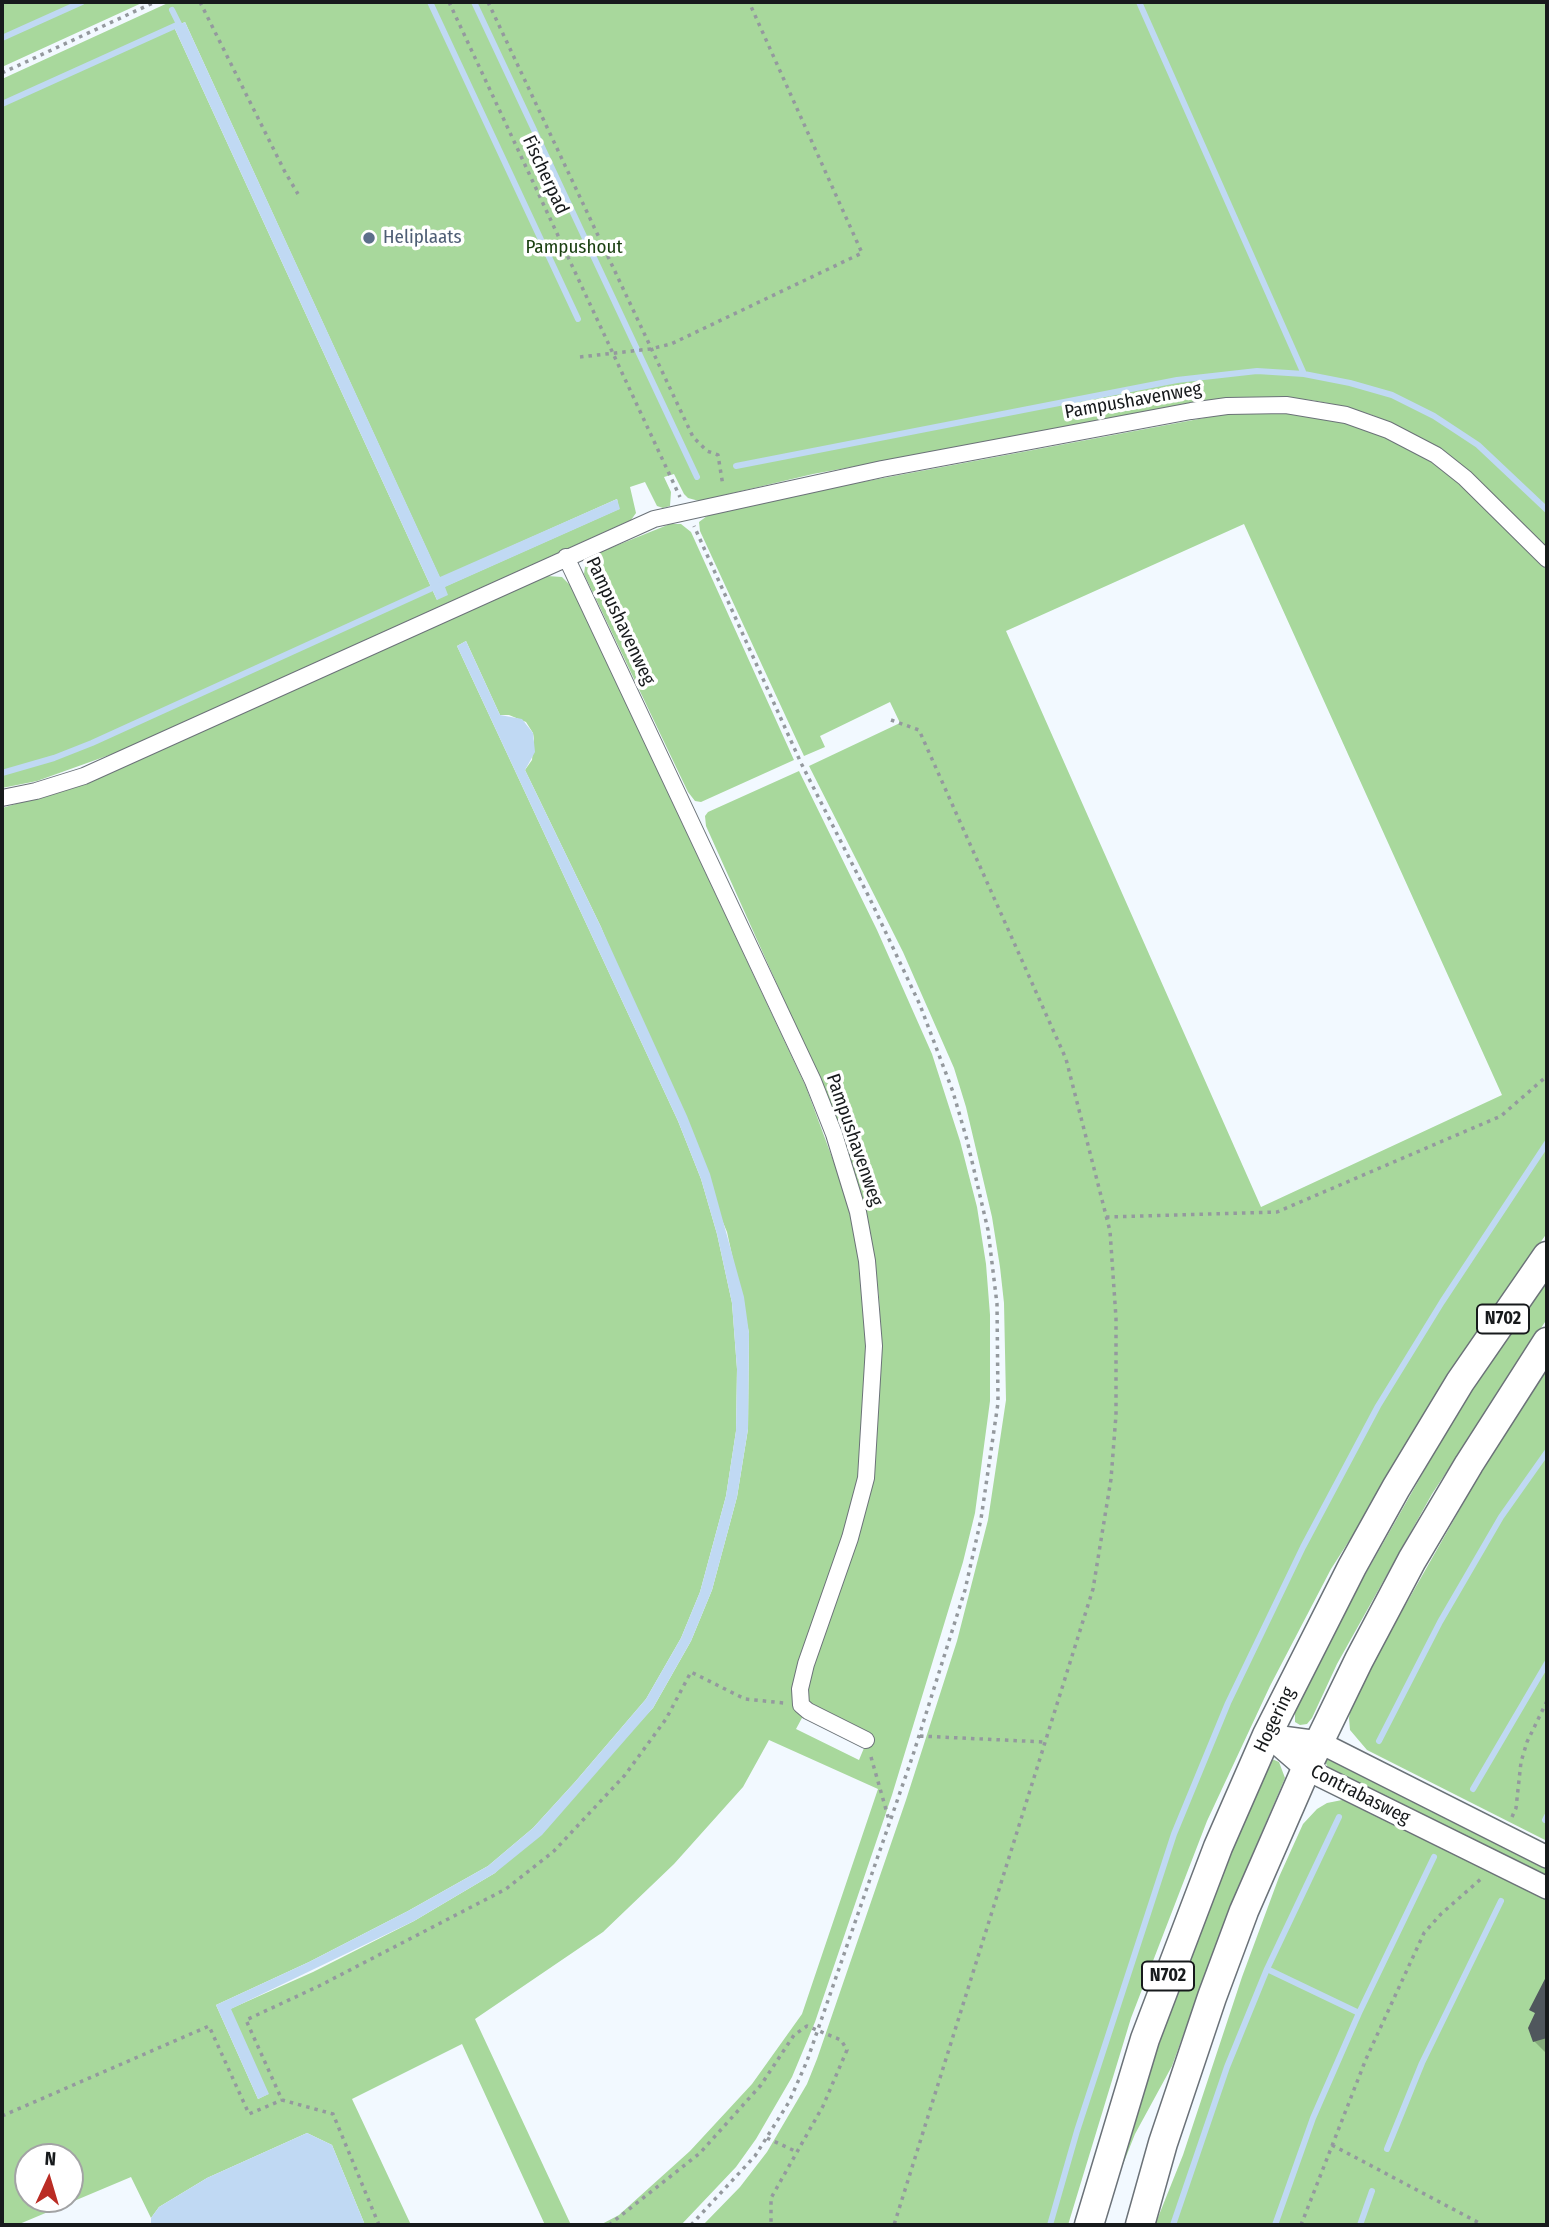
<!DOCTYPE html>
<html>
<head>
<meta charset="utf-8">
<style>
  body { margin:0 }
  #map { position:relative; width:1549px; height:2227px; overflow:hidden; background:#f2f9ff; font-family:"Fira Sans Condensed",sans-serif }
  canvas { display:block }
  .frame { position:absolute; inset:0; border:4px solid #171a1c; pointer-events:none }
  .north { position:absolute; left:14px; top:2143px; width:70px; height:70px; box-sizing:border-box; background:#fff; border:2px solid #a2a3a4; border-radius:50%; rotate:4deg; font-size:19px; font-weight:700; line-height:28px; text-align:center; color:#171a1c }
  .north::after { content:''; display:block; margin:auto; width:24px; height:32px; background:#ba2c24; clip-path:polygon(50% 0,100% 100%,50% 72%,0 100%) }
</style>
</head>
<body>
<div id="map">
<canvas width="1549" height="2227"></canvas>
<div class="frame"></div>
<div class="north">N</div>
</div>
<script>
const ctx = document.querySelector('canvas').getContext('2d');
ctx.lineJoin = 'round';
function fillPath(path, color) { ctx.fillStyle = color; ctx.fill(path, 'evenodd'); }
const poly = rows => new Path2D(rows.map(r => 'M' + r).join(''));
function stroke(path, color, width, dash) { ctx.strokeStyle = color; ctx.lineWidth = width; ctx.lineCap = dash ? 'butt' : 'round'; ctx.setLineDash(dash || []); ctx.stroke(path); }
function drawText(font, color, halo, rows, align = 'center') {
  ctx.font = font + ' "Fira Sans Condensed",sans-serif'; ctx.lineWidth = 7; ctx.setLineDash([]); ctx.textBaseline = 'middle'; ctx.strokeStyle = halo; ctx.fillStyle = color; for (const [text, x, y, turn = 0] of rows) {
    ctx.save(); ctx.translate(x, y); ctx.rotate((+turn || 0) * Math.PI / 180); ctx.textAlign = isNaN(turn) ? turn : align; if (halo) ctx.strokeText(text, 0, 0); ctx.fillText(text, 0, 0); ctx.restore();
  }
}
const green = poly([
  [2,2,144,2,2,67],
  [170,2,1547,2,1547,550,1441,450,1404,429,1372,415,1343,406,1311,400,1257,397,1230,398,813,474,699,501,688,498,684,494,674,474,664,477,671,492,670,506,663,508,657,506,645,482,630,487,636,513,631,520,115,753,37,781,2,788,2,79],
  [185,22,440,578,617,499,619,509,444,587,437,600,174,27],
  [1267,411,1321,416,1370,430,1435,462,1502,524,1547,570,1547,1233,1463,1353,1399,1471,1356,1530,1331,1569,1270,1686,1207,1821,1131,2018,1068,2225,703,2225,740,2187,767,2152,807,2084,817,2059,906,1800,957,1641,988,1520,1006,1400,1004,1303,1000,1267,992,1217,966,1107,954,1068,903,952,809,766,900,723,890,702,820,736,825,747,804,756,700,531,699,522,711,513,750,503,1220,415],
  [1244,524,1502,1095,1261,1207,1006,631],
  [670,524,681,524,691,532,794,760,701,802,695,801,688,792,584,574,585,567,593,555],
  [547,576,562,577,571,586,806,1087,840,1179,850,1215,861,1266,868,1347,859,1480,844,1537,800,1667,803,1716,796,1729,859,1760,869,1736,806,1701,805,1692,872,1480,881,1345,879,1297,874,1259,864,1207,841,1131,820,1080,706,826,705,816,708,812,799,771,877,930,932,1054,960,1141,977,1207,986,1264,990,1315,990,1401,975,1513,963,1562,892,1795,815,2022,792,2077,756,2139,736,2167,681,2225,600,2225,619,2215,690,2151,752,2084,802,2014,878,1789,769,1740,743,1787,674,1864,603,1932,475,2019,571,2225,545,2225,462,2044,352,2099,411,2225,365,2225,332,2145,307,2133,207,2178,159,2207,151,2218,131,2177,17,2225,2,2225,2,808,87,783],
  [466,641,500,715,509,715,526,722,533,733,534,739,532,760,525,770,601,927,727,1232,749,1333,748,1429,737,1497,712,1590,691,1641,653,1708,495,1873,414,1921,313,1972,230,2009,268,2094,258,2099,216,2005,309,1962,408,1911,488,1866,533,1828,575,1782,646,1699,681,1638,700,1592,726,1496,736,1431,737,1369,732,1303,717,1234,701,1179,678,1121,457,646],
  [28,2157,70,2157,70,2199,28,2199],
  [1547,1272,1547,1319,1432,1494,1337,1664,1312,1718,1307,1724,1300,1725,1295,1722,1295,1709,1357,1589,1479,1374],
  [1547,1356,1547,1841,1367,1750,1350,1730,1349,1718,1352,1699],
  [1329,1758,1547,1867,1547,1879,1329,1769,1325,1762],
  [1272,1759,1279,1762,1285,1778,1227,1914,1172,2066,1135,2134,1099,2225,1154,2037,1268,1761],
  [1342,1800,1358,1800,1547,1893,1547,2225,1155,2225,1183,2155,1242,1977,1279,1877,1303,1824,1317,1809,1327,1803]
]);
const water = poly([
  [185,22,440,577,617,499,620,509,445,587,448,595,437,600,174,27],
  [466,641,500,715,522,719,533,733,535,752,525,770,601,927,687,1116,710,1174,744,1297,749,1333,748,1429,737,1497,712,1590,691,1641,653,1708,542,1835,495,1873,414,1921,231,2009,269,2094,258,2099,216,2005,309,1962,408,1911,488,1866,533,1828,575,1782,646,1699,681,1638,700,1592,726,1496,736,1431,737,1369,732,1303,717,1234,701,1179,678,1121,457,646],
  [307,2133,332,2145,365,2225,151,2225,151,2218,159,2207,207,2178]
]);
const shadow = poly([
  [1547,1993,1547,2054,1534,2041,1537,2015,1532,2010]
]);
const stream = poly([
  [430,2,578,319],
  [474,2,697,477],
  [1139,2,1304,374],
  [172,10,182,30],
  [2,38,82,2],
  [2,104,179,24],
  [736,466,1177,380,1257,371,1304,374,1350,383,1392,395,1434,416,1478,445,1547,510],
  [2,773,54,758,92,743,439,585],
  [1379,1741,1440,1622,1501,1517,1547,1452],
  [1473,1789,1547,1663],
  [1545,1820,1547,1816],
  [1267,1969,1359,2013],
  [1387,2149,1422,2063,1501,1901],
  [1050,2225,1077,2131,1174,1834,1228,1703,1303,1547,1378,1406,1442,1302,1547,1143],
  [1173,2225,1227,2067,1267,1969,1339,1817],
  [1275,2225,1313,2118,1359,2013,1434,1857],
  [1360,2225,1372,2191]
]);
const building = poly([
  [1547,1975,1547,2038,1533,2042,1528,2028,1535,2013,1529,2010]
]);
const path = poly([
  [200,2,285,172,298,194],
  [449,2,680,497],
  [488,2,693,437,707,451,718,455,723,486],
  [2,73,155,2],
  [580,357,650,349,671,344,862,253,749,2],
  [891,720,919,730,1066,1059,1110,1231,1116,1318,1116,1415,1111,1479,1093,1589,894,2225],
  [1106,1217,1277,1212,1501,1116,1547,1076],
  [920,1736,1044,1742],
  [871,1757,889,1820],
  [1512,1817,1516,1808,1521,1762,1527,1742,1547,1701],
  [2,2116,209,2026,249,2114,282,2100],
  [767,2138,797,2152],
  [1332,2145,1483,2225],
  [379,2225,333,2114,282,2100,246,2020,319,1986,506,1889,554,1851,625,1775,666,1719,691,1672,745,1699,784,1703],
  [609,2225,700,2153,761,2085,794,2035,807,2026,841,2040,847,2050,823,2106,771,2198,771,2225],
  [691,2225,755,2156,789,2102,807,2061,913,1755,965,1590,981,1519,998,1403,997,1304,988,1230,967,1140,953,1092,920,1005,870,899,801,763,694,526],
  [1301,2225,1366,2059,1424,1933,1441,1914,1482,1878]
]);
const minor = poly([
  [566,557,813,1081,834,1134,858,1212,867,1261,874,1346,866,1478,850,1538,806,1664,800,1689,801,1705,808,1711,866,1740],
  [2,798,36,791,84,776,654,519,882,469,1191,411,1227,406,1286,405,1346,415,1388,430,1436,455,1465,478,1547,559]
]);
const tertiary = poly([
  [1267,1735,1306,1769,1547,1888],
  [1267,1735,1319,1742,1547,1857]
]);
const trunk = poly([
  [1089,2225,1145,2039,1218,1847,1267,1735,1352,1567,1396,1488,1460,1382,1547,1256],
  [1140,2225,1163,2143,1212,1997,1244,1911,1306,1769,1359,1660,1412,1560,1469,1464,1547,1342]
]);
const markers = [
  [369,238,7,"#5c6f8a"]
];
const shields = [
  [1503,1319,52],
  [1168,1976,52]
];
const shieldNames = [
  ["N702",1503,1319],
  ["N702",1168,1976]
];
const streetNames = [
  ["Fischerpad",545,175,65],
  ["Pampushavenweg",1133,401,-10],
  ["Pampushavenweg",620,621,65],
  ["Pampushavenweg",854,1140,71],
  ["Hogering",1275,1720,-64],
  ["Contrabasweg",1360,1795,27]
];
const serviceNames = [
  ["Heliplaats",383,238]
];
const parkNames = [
  ["Pampushout",574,248]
];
fillPath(green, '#a8d89c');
fillPath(water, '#c0d9f3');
fillPath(shadow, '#0003');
stroke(stream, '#c0d9f3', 6);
fillPath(building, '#50575d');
stroke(minor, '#6b7278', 18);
stroke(tertiary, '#6b7278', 24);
stroke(trunk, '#6b7278', 31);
stroke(path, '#94999e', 3.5, [3.5, 5]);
stroke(minor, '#fff', 16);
stroke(tertiary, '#fff', 21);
stroke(trunk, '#fff', 28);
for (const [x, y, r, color] of markers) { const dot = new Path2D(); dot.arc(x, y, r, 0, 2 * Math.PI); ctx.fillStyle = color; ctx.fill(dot); stroke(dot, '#fff', 2.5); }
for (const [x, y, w] of shields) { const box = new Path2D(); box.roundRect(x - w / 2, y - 14.5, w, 29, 5); ctx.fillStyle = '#fff'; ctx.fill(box); stroke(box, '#171a1c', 2); }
drawText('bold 18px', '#171a1c', null, shieldNames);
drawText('19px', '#171a1c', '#fff', streetNames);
drawText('19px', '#4e5e75', '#fff', serviceNames, 'left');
drawText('19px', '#193f0f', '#fff', parkNames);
</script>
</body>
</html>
